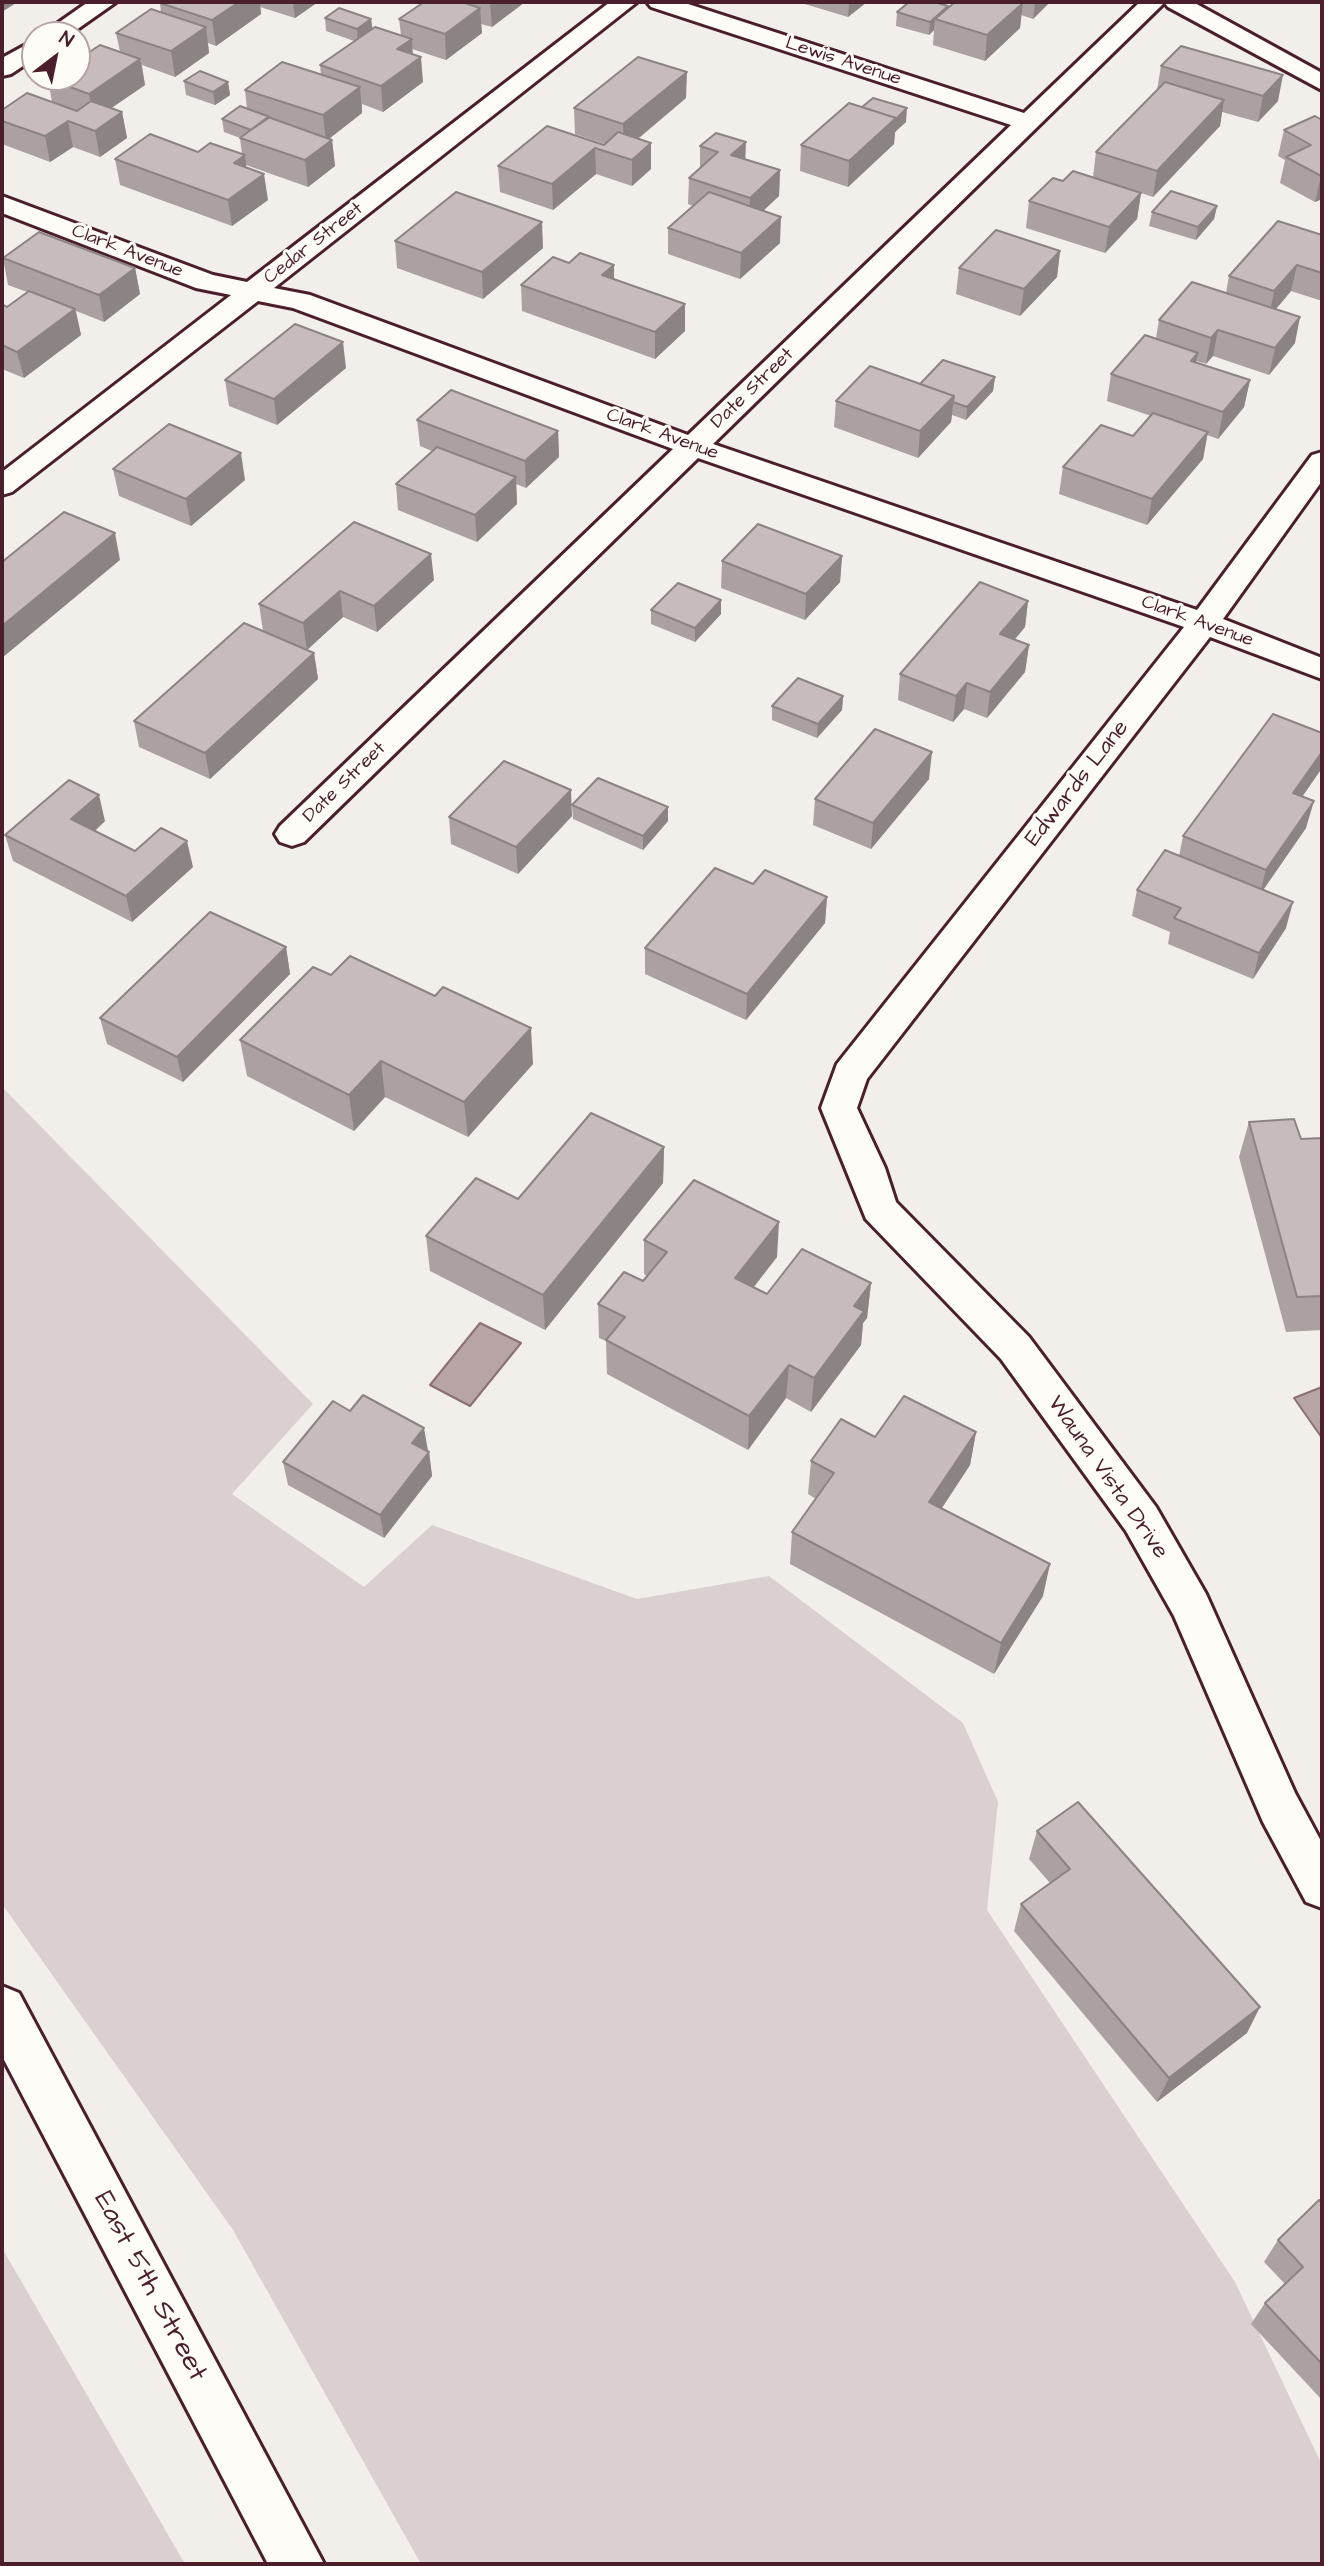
<!DOCTYPE html>
<html>
<head>
<meta charset="utf-8">
<style>
  body { margin:0 }
  #map { position:relative; width:1324px; height:2566px; overflow:hidden; background:#f2efeb; font-family:"Architects Daughter",sans-serif }
  canvas { display:block }
  .frame { position:absolute; inset:0; border:4px solid #4a1f2b; pointer-events:none }
  .north { position:absolute; left:21px; top:21px; width:70px; height:70px; box-sizing:border-box; background:#fdfcf7; border:2px solid #b5a4a5; border-radius:50%; rotate:32deg; font-size:19px; font-weight:700; line-height:28px; text-align:center; color:#4a1f2b }
  .north::after { content:''; display:block; margin:auto; width:24px; height:32px; background:#4a1f2b; clip-path:polygon(50% 0,100% 100%,50% 72%,0 100%) }
</style>
</head>
<body>
<div id="map">
<canvas width="1324" height="2566"></canvas>
<div class="frame"></div>
<div class="north">N</div>
</div>
<script>
const ctx = document.querySelector('canvas').getContext('2d');
ctx.lineJoin = 'round';
function fillPath(path, color) { ctx.fillStyle = color; ctx.fill(path, 'evenodd'); }
const poly = rows => new Path2D(rows.map(r => 'M' + r).join(''));
function stroke(path, color, width, dash) { ctx.strokeStyle = color; ctx.lineWidth = width; ctx.lineCap = dash ? 'butt' : 'round'; ctx.setLineDash(dash || []); ctx.stroke(path); }
function drawText(font, color, halo, rows, align = 'center') {
  ctx.font = font + ' "Architects Daughter",sans-serif'; ctx.lineWidth = 6; ctx.setLineDash([]); ctx.textBaseline = 'middle'; ctx.strokeStyle = halo; ctx.fillStyle = color; for (const [text, x, y, turn = 0] of rows) {
    ctx.save(); ctx.translate(x, y); ctx.rotate((+turn || 0) * Math.PI / 180); ctx.textAlign = isNaN(turn) ? turn : align; if (halo) ctx.strokeText(text, 0, 0); ctx.fillText(text, 0, 0); ctx.restore();
  }
}
const green = poly([
  [2,1087,313,1404,232,1494,364,1587,432,1525,637,1599,769,1576,963,1723,998,1802,987,1910,1235,2282,1322,2465,1322,2564,421,2564,233,2230,2,1904],
  [2,2248,185,2564,2,2564]
]);
const water = poly([
  [480,1323,521,1343,470,1406,430,1385,480,1323],
  [1322,1387,1322,1438,1294,1398,1322,1387]
]);
const street = poly([
  [88,2,116,2,69,35,41,35,88,2],
  [610,2,637,2,274,288,310,295,688,435,1011,125,651,7,647,2,682,2,1024,113,1140,2,1165,2,713,444,1197,610,1312,455,1322,452,1322,481,1223,619,1322,658,1322,679,1210,637,867,1079,857,1108,885,1168,896,1202,1029,1337,1156,1507,1206,1594,1295,1793,1322,1843,1322,1908,1306,1902,1263,1822,1174,1616,1126,1531,1001,1359,866,1219,821,1108,837,1064,1184,627,698,458,304,842,292,846,280,842,275,834,280,826,673,449,293,308,258,301,12,492,2,495,2,472,231,295,196,288,2,213,2,196,213,275,247,282,610,2],
  [35,40,35,58,11,74,2,76,2,58,35,40]
]);
const secondary = poly([
  [1164,2,1193,2,1322,73,1322,90,1168,7,1164,2],
  [2,1986,19,1993,324,2564,268,2564,2,2056,2,1986]
]);
const wall = poly([
  [161,2,318,2,295,18,260,7,261,14,216,46,208,43,209,53,175,77,142,65,145,85,111,108,122,112,127,138,100,157,73,147,50,162,2,144,2,110,52,102,48,79,120,52,116,33,161,13,160,3],
  [424,2,525,2,492,27,481,24,482,33,446,60,412,49,413,54,423,82,383,112,362,104,362,113,329,139,332,140,335,166,308,187,246,165,246,167,268,200,232,226,120,185,115,159,198,152,242,154,240,138,224,132,222,119,247,109,245,90,321,75,320,65,354,41,326,31,325,18,371,19,372,29,401,35,399,19],
  [798,2,867,2,848,17],
  [955,2,1050,2,1033,19,1021,15,1020,28,985,61,933,45,934,30,929,35,896,26,897,12,948,6,947,9],
  [1161,66,1278,101,1258,122,1222,112,1220,126,1153,197,1141,193,1137,219,1105,253,1026,228,1029,201,1063,181,1093,177,1096,152,1157,90],
  [184,81,228,82,230,95,215,105,186,95],
  [686,98,638,139,651,169,632,186,596,174,553,210,500,192,498,166,605,144,575,134,574,108],
  [1322,120,1322,199,1315,202,1280,183,1285,160,1278,156,1284,130],
  [906,122,895,132,894,144,848,187,800,171,801,145],
  [700,146,780,170,779,196,763,211,780,243,740,279,668,254,668,228,693,206,688,204,689,178,700,168],
  [1217,206,1214,219,1196,240,1149,226,1152,212],
  [1322,235,1322,301,1291,291,1276,309,1295,343,1269,375,1213,356,1206,364,1196,361,1196,362,1250,380,1244,407,1218,439,1207,435,1203,459,1147,525,1059,494,1063,467,1133,436,1151,416,1107,401,1111,374,1156,338,1159,320,1226,293,1229,276],
  [395,241,543,248,483,299,397,268],
  [1060,251,1057,277,1020,316,956,294,959,268],
  [3,258,135,268,140,294,104,322,76,311,81,335,24,378,2,369,2,304,7,307,27,292,8,285],
  [569,263,614,265,614,279,685,331,655,359,522,311,521,285],
  [346,368,277,425,229,406,225,380],
  [995,377,993,391,966,420,952,415,951,422,918,458,834,427,836,401],
  [417,420,558,431,559,457,526,488,516,484,517,504,477,542,398,510,396,484,432,451,420,446],
  [113,469,245,480,191,526,119,496],
  [354,522,434,580,377,632,343,617,307,650,263,631,259,604],
  [842,556,840,582,805,620,721,588,722,561],
  [721,600,721,614,695,642,651,624,651,610],
  [1028,601,1025,627,1014,640,1029,645,1025,672,987,718,964,709,953,722,898,700,900,674],
  [314,653,318,679,210,779,139,747,134,721],
  [843,696,842,710,817,738,772,720,772,706],
  [1322,768,1302,797,1306,828,1263,890,1286,928,1253,979,1168,944,1170,932,1132,916,1137,890,1179,856,1183,836],
  [929,779,871,849,813,825,815,799],
  [572,805,668,821,643,850,573,819],
  [572,816,518,874,451,844,449,817],
  [105,821,95,831,135,851,193,867,132,922,13,861,5,835],
  [753,884,827,897,825,923,746,1020,645,974,645,948],
  [286,947,290,974,183,1082,107,1044,100,1018],
  [331,975,435,996,533,1064,468,1137,385,1097,354,1131,247,1076,240,1040],
  [1249,1122,1301,1139,1322,1138,1322,1330,1286,1332,1239,1157],
  [664,1147,663,1183,545,1330,430,1271,426,1236,518,1199],
  [644,1240,777,1257,754,1287,767,1294,871,1283,867,1318,863,1323,861,1345,811,1412,786,1398,748,1450,607,1374,606,1341,599,1338,598,1304,643,1281,647,1276,644,1274],
  [976,1432,970,1465,942,1508,1043,1596,994,1674,790,1564,792,1532,816,1499,808,1494,811,1461,875,1437],
  [428,1451,429,1452,432,1476,384,1538,288,1485,283,1462],
  [1037,1831,1247,2033,1157,2102,1014,1931,1021,1904,1050,1883,1029,1859],
  [1322,2203,1322,2400,1251,2324,1265,2303,1285,2284,1264,2262,1278,2240]
]);
const shadedWall = poly([
  [2,2,16,2,16,3,2,12],
  [239,2,260,2,261,14,216,46,212,20],
  [293,2,318,2,295,18],
  [490,2,525,2,492,27],
  [849,2,867,2,848,17],
  [1035,2,1050,2,1033,19],
  [1023,3,1020,28,985,61,987,35],
  [948,6,946,19,935,19,934,30,929,35,930,22],
  [480,8,482,33,446,60,445,34],
  [371,19,373,32,358,43,357,29],
  [206,27,209,53,175,77,171,51],
  [412,39,413,62,421,57,423,82,383,112,381,86,397,49],
  [140,59,145,85,94,120,89,94],
  [687,72,686,98,624,150,623,124],
  [1283,75,1278,101,1258,122,1263,96],
  [228,82,230,95,215,105,213,92],
  [360,87,362,113,326,141,323,115],
  [1224,100,1220,126,1153,197,1157,171],
  [907,108,906,122,895,132,894,144,848,187,849,161],
  [122,112,127,138,100,157,95,131],
  [68,121,73,147,50,162,45,136],
  [332,140,335,166,308,187,305,160],
  [746,142,745,168,731,155],
  [651,143,651,169,632,186,632,160],
  [595,148,596,174,553,210,552,184],
  [245,155,248,181,234,163],
  [780,170,779,196,749,224,750,198],
  [264,174,268,200,232,226,228,200],
  [1322,175,1322,199,1315,202,1321,176],
  [1141,193,1137,219,1105,253,1109,227],
  [1217,206,1214,219,1196,240,1198,227],
  [781,217,780,243,740,279,741,253],
  [542,222,543,248,483,299,482,272],
  [1060,251,1057,277,1020,316,1024,289],
  [614,265,614,291,602,275],
  [1297,265,1291,291,1269,317,1274,291],
  [135,268,140,294,104,322,99,295],
  [685,304,685,331,655,359,655,332],
  [75,309,81,335,24,378,17,352],
  [1300,317,1295,343,1269,375,1275,348],
  [1218,330,1213,356,1206,364,1211,338],
  [343,342,346,368,277,425,274,399],
  [1198,353,1193,379,1191,361],
  [995,377,993,391,966,420,967,407],
  [1250,380,1244,407,1218,439,1223,412],
  [954,396,951,422,918,458,920,431],
  [558,431,559,457,526,488,525,461],
  [1208,432,1203,459,1147,525,1152,499],
  [241,453,245,480,191,526,186,499],
  [516,477,517,504,477,542,475,515],
  [115,533,120,560,2,658,2,626],
  [431,554,434,580,377,632,374,606],
  [842,556,840,582,805,620,806,594],
  [340,591,343,617,307,650,303,623],
  [721,600,721,614,695,642,695,628],
  [1028,601,1025,627,997,661,1000,634],
  [1029,645,1025,672,987,718,990,692],
  [314,653,318,679,210,779,205,753],
  [967,683,964,709,953,722,956,696],
  [843,696,842,710,817,738,818,724],
  [932,752,929,779,871,849,873,823],
  [1322,752,1322,768,1286,820,1293,793],
  [571,790,572,816,518,874,516,847],
  [99,795,105,821,78,846,71,819],
  [1314,801,1306,828,1259,896,1266,870],
  [668,807,668,821,643,850,643,836],
  [187,841,193,867,132,922,126,896],
  [827,897,825,923,746,1020,747,994],
  [1293,902,1286,928,1253,979,1259,953],
  [286,947,290,974,183,1082,177,1057],
  [531,1028,533,1064,468,1137,464,1102],
  [381,1061,385,1097,354,1131,349,1095],
  [664,1147,663,1183,545,1330,543,1295],
  [779,1222,777,1257,734,1312,735,1278],
  [871,1283,867,1318,863,1323,861,1345,811,1412,814,1378,854,1306],
  [789,1365,786,1398,748,1450,749,1416],
  [424,1428,428,1451,412,1443],
  [976,1432,970,1465,924,1535,929,1502],
  [429,1452,432,1476,384,1538,380,1515],
  [1050,1564,1043,1596,994,1674,1001,1643],
  [1260,2007,1247,2033,1157,2102,1169,2078]
]);
const building = poly([
  [161,2,239,2,212,20,160,3,161,2],
  [424,2,462,2,480,8,445,34,399,19,424,2],
  [909,2,934,2,948,6,930,22,897,12,909,2],
  [955,2,1020,2,1023,3,987,35,935,19,955,2],
  [339,8,371,19,357,29,325,18,339,8],
  [151,9,206,27,171,51,116,33,151,9],
  [375,27,412,39,397,49,421,57,381,86,320,65,375,27],
  [100,45,140,59,89,94,48,79,51,77,77,77,77,60,100,45],
  [1181,46,1283,75,1263,96,1161,66,1181,46],
  [638,57,687,72,623,124,574,108,638,57],
  [282,62,360,87,323,115,245,90,282,62],
  [200,71,228,82,213,92,184,81,200,71],
  [1165,82,1224,100,1157,171,1096,152,1165,82],
  [27,93,77,111,91,101,122,112,95,131,68,121,45,136,2,121,2,110,27,93],
  [873,98,907,108,896,119,896,118,862,107,873,98],
  [849,103,896,118,849,161,801,145,849,103],
  [240,106,270,117,251,130,222,119,240,106],
  [1315,116,1322,120,1322,175,1321,176,1286,157,1311,145,1284,130,1315,116],
  [268,117,332,140,305,160,240,138,268,117],
  [547,126,604,145,618,132,651,143,632,160,595,148,552,184,498,166,547,126],
  [716,133,746,142,731,155,780,170,750,198,689,178,718,152,700,146,716,133],
  [150,134,198,152,210,143,245,155,234,163,264,174,228,200,115,159,150,134],
  [1073,171,1141,193,1109,227,1029,201,1053,178,1063,181,1073,171],
  [1171,191,1217,206,1198,227,1152,212,1171,191],
  [456,192,542,222,482,272,395,241,456,192],
  [709,192,781,217,741,253,668,228,709,192],
  [1278,221,1322,235,1322,273,1297,265,1274,291,1229,276,1278,221],
  [996,230,1060,251,1024,289,959,268,996,230],
  [39,232,135,268,99,295,3,258,39,232],
  [580,253,614,265,602,275,685,304,655,332,521,285,553,257,569,263,580,253],
  [1192,282,1300,317,1275,348,1218,330,1211,338,1159,320,1192,282],
  [29,291,75,309,17,352,2,345,2,304,7,307,29,291],
  [295,324,343,342,274,399,225,380,295,324],
  [1145,335,1198,353,1191,361,1250,380,1223,412,1111,374,1145,335],
  [943,360,995,377,967,407,953,402,954,396,920,384,943,360],
  [870,366,954,396,920,431,836,401,870,366],
  [451,390,558,431,525,461,417,420,451,390],
  [1153,413,1208,432,1152,499,1063,467,1101,425,1133,436,1153,413],
  [169,424,241,453,186,499,113,469,169,424],
  [437,447,516,477,475,515,396,484,437,447],
  [64,512,115,533,2,626,2,562,64,512],
  [354,522,431,554,374,606,340,591,303,623,259,604,354,522],
  [758,524,842,556,806,594,722,561,758,524],
  [980,582,1028,601,1000,634,1029,645,990,692,967,683,956,696,900,674,980,582],
  [678,583,721,600,695,628,651,610,678,583],
  [244,623,314,653,205,753,134,721,244,623],
  [798,678,843,696,818,724,772,706,798,678],
  [1273,714,1322,733,1322,752,1293,793,1314,801,1266,870,1183,836,1273,714],
  [875,729,932,752,873,823,815,799,875,729],
  [504,761,571,790,516,847,449,817,504,761],
  [598,778,668,807,643,836,572,805,598,778],
  [69,780,99,795,71,819,135,851,161,828,187,841,126,896,5,835,69,780],
  [1165,850,1293,902,1259,953,1174,918,1181,908,1137,890,1165,850],
  [715,868,753,884,765,870,827,897,747,994,645,948,715,868],
  [210,912,286,947,177,1057,100,1018,210,912],
  [350,956,435,996,443,987,531,1028,464,1102,381,1061,349,1095,240,1040,313,967,331,975,350,956],
  [591,1113,664,1147,543,1295,426,1236,476,1178,518,1199,591,1113],
  [1294,1119,1301,1139,1322,1138,1322,1296,1297,1297,1249,1122,1294,1119],
  [694,1180,779,1222,735,1278,767,1294,802,1249,871,1283,854,1306,864,1311,814,1378,789,1365,749,1416,606,1340,625,1317,598,1304,624,1272,643,1281,667,1252,644,1240,694,1180],
  [363,1395,424,1428,412,1443,429,1452,380,1515,283,1462,333,1401,350,1411,363,1395],
  [904,1396,976,1432,929,1502,1050,1564,1001,1643,792,1532,834,1473,811,1461,841,1419,875,1437,904,1396],
  [1078,1802,1260,2007,1169,2078,1021,1904,1070,1869,1037,1831,1078,1802],
  [1319,2200,1322,2203,1322,2364,1265,2303,1303,2267,1278,2240,1319,2200]
]);
const farStreetnames = [
  ["Lewis Avenue",843,62,18],
  ["Cedar Street",314,244,-38],
  ["Clark Avenue",127,252,21],
  ["Date Street",753,389,-44],
  ["Clark Avenue",662,435,20],
  ["Clark Avenue",1197,622,20],
  ["Date Street",345,783,-44]
];
const streetNames = [
  ["Edwards Lane",1078,784,-52],
  ["Wauna Vista Drive",1107,1478,55]
];
const nearStreetnames = [
  ["East 5th Street",149,2287,62]
];
fillPath(green, '#d9d0cf');
fillPath(water, '#b7a5a6');
stroke(water, '#8b6f75', 2);
stroke(street, '#4a1f2b', 6);
stroke(secondary, '#4a1f2b', 6);
fillPath(street, '#fdfcf7');
fillPath(secondary, '#fdfcf7');
fillPath(wall, '#aca1a1');
fillPath(shadedWall, '#8c8383');
fillPath(building, '#c8bbbb');
stroke(building, '#8c8383', 2);
drawText('19px', '#4a1f2b', '#fdfcf7', farStreetnames);
drawText('23px', '#4a1f2b', '#fdfcf7', streetNames);
drawText('28px', '#4a1f2b', '#fdfcf7', nearStreetnames);
</script>
</body>
</html>
